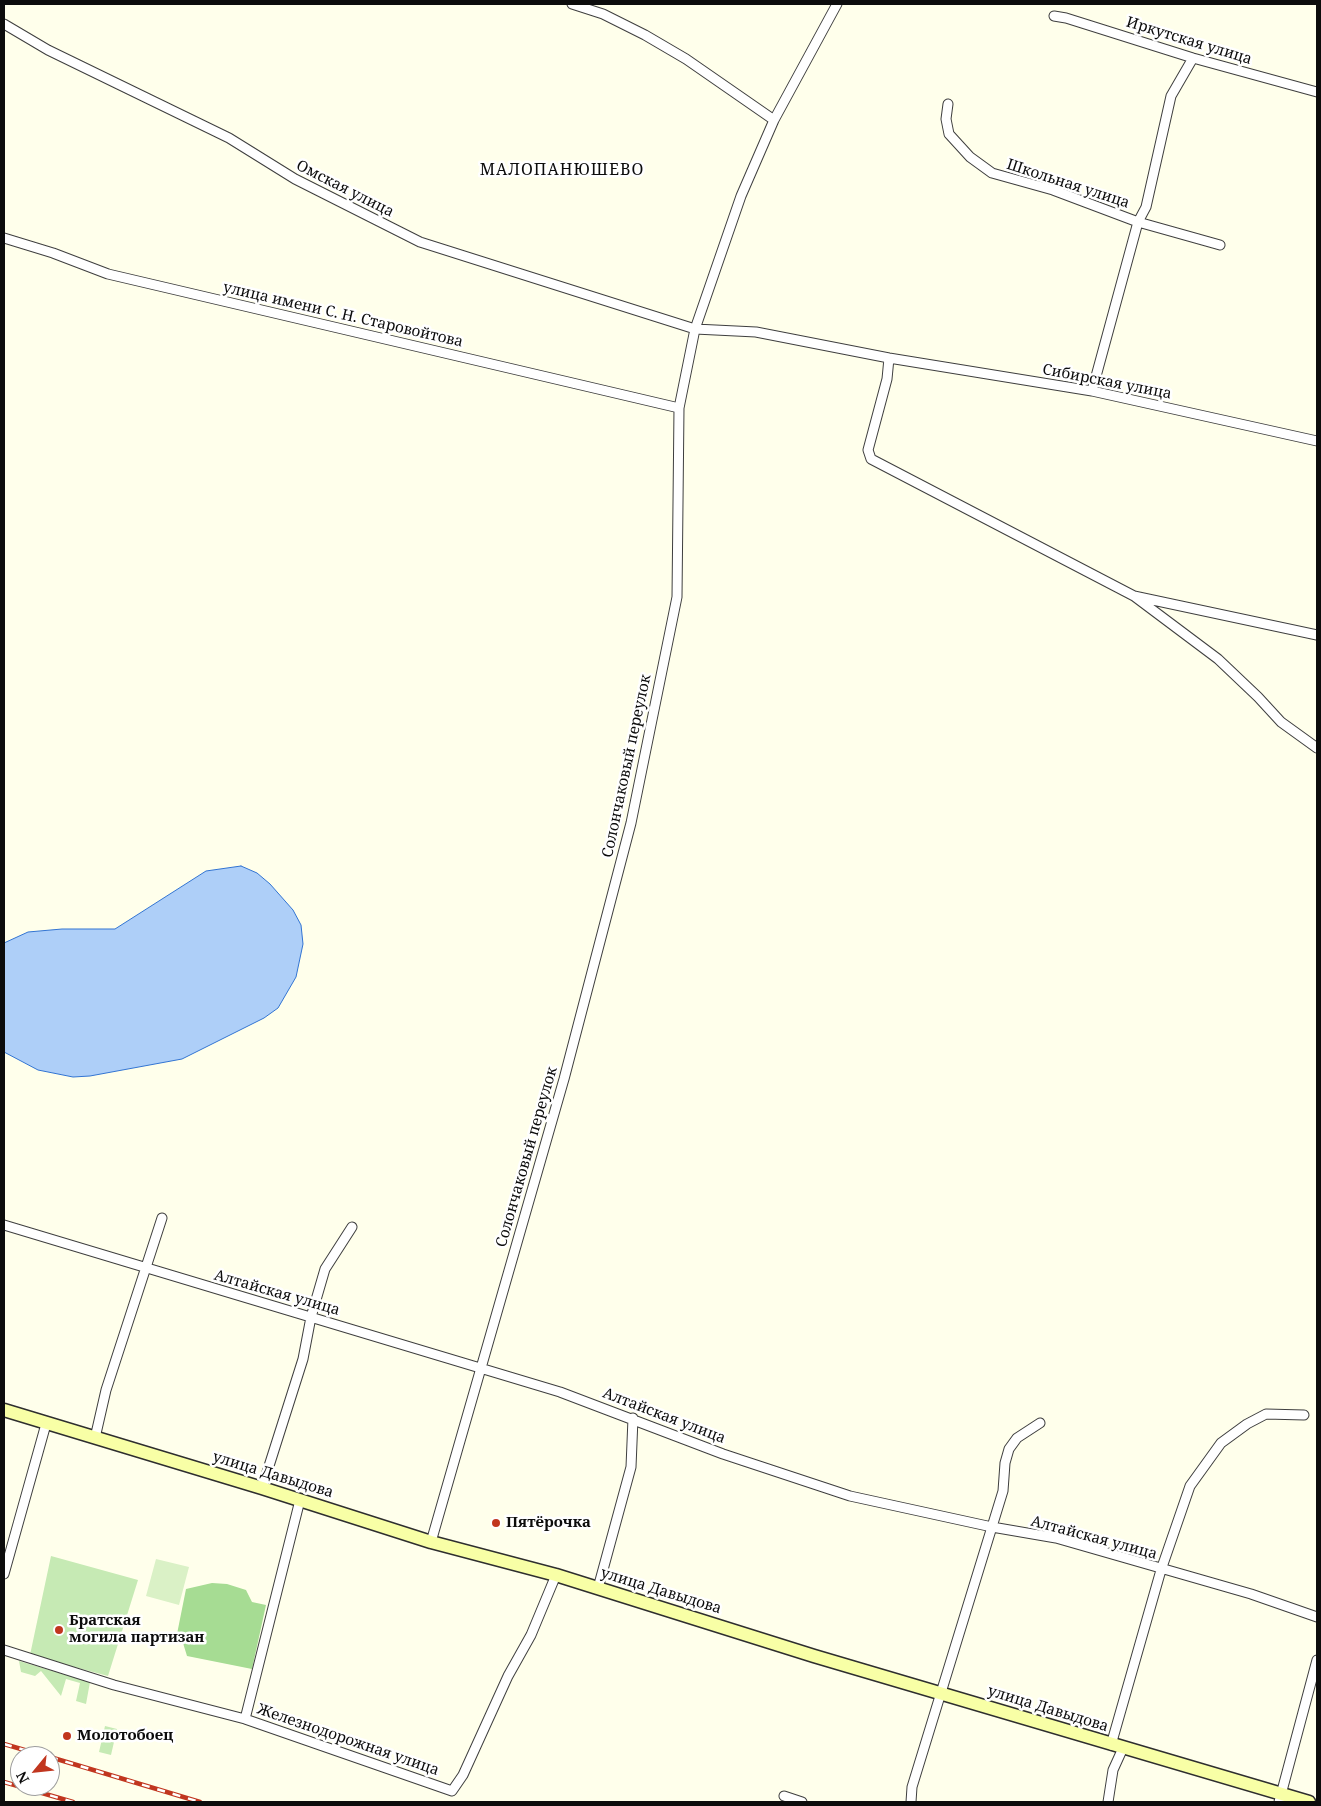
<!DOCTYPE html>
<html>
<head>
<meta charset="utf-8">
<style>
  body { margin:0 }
  #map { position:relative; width:1321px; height:1806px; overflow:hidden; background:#ffffeb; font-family:"Noto Serif",serif }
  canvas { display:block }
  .frame { position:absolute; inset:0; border:5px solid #0c0c0c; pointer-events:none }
  .north { position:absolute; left:10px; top:1746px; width:50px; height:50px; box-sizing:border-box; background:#fff; border:1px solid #9e9e9e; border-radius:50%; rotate:242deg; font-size:14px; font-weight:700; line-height:20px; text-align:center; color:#0c0c0c }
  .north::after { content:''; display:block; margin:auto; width:18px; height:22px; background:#c1361f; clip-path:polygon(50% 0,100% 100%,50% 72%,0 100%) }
</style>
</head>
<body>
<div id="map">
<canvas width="1321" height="1806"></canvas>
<div class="frame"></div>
<div class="north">N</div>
</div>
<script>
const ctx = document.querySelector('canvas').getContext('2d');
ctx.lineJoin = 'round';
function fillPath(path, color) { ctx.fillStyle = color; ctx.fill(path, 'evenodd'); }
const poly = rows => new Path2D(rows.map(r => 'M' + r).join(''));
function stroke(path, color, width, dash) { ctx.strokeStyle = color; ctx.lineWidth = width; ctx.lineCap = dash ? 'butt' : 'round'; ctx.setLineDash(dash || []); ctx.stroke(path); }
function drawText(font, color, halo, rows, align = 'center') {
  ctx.font = font + ' "Noto Serif",serif'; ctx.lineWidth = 5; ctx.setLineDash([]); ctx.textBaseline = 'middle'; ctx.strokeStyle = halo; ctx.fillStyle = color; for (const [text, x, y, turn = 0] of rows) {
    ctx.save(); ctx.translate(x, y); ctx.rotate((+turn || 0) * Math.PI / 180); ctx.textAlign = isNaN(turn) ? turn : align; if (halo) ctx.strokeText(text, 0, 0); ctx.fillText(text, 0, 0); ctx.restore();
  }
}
const green = poly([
  [51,1556,138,1580,108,1676,30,1655],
  [19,1661,90,1682,86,1704,76,1701,80,1683,66,1679,61,1696,41,1671,35,1676,21,1672],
  [105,1726,117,1729,111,1755,99,1752]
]);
const forest = poly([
  [212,1583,227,1584,246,1590,252,1602,266,1605,252,1669,187,1656,183,1643,177,1634,186,1589]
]);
const pitch = poly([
  [156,1559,189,1567,179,1605,146,1596]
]);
const water = poly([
  [241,866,257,873,270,884,293,910,301,925,303,944,296,977,278,1008,264,1018,182,1059,90,1076,73,1077,38,1070,4,1052,4,943,28,932,62,929,115,929,206,871,241,866]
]);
const street = poly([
  [572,4,603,14,645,35,686,59,774,120],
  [1054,16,1066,18,1193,58,1317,92],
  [4,24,48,50,229,138,295,179,420,242,695,329,756,332,889,358,1092,391,1317,441],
  [948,104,946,119,949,134,970,157,992,173,1053,190,1138,222,1220,245],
  [4,238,53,253,108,274,679,408],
  [889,358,887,379,868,450,871,459,1134,596],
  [1092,391,1138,222,1146,207,1171,96,1193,58],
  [1317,635,1134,596,1218,659,1258,697,1281,722,1317,748],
  [4,1225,560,1392,723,1454,850,1496,992,1527,1056,1538,1251,1594,1317,1617],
  [95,1438,106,1390,162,1218],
  [262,1488,303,1359,311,1317,325,1269,352,1227],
  [431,1542,564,1079,631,823,677,597,679,408,695,329,741,196,774,120,837,4],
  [4,1574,46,1424],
  [598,1588,631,1467,633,1418],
  [4,1650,114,1685,245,1719,452,1791,463,1775,508,1676,531,1635,556,1575],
  [245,1719,300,1500],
  [1111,1745,1161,1570,1190,1486,1221,1443,1247,1424,1266,1414,1304,1415],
  [784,1796,802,1802],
  [911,1802,912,1787,1003,1491,1005,1463,1009,1449,1017,1438,1040,1423],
  [1108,1802,1113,1770,1123,1748],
  [1279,1802,1317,1660]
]);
const secondary = poly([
  [4,1410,262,1488,431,1542,556,1575,814,1656,1309,1802]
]);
const rail = poly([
  [4,1744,45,1756],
  [50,1757,200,1802],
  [4,1782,73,1802]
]);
const markers = [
  [496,1523,5,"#c1361f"],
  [59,1630,5,"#c1361f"],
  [67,1736,5,"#c1361f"]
];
const streetNames = [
  ["Иркутская улица",1189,41,17],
  ["Школьная улица",1068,184,18],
  ["Омская улица",345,189,27],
  ["улица имени С. Н. Старовойтова",343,315,13],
  ["Сибирская улица",1107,382,11],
  ["Солончаковый переулок",627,766,-78],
  ["Солончаковый переулок",527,1157,-74],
  ["Алтайская улица",277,1293,16],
  ["Алтайская улица",664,1416,21],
  ["улица Давыдова",273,1475,17],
  ["Алтайская улица",1094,1538,15],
  ["улица Давыдова",661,1591,17],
  ["улица Давыдова",1048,1709,17],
  ["Железнодорожная улица",348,1740,19]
];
const poiNames = [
  ["Пятёрочка",506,1523],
  ["Братская",69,1621],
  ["могила партизан",69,1638],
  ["Молотобоец",77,1736]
];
const neighbourhoodNames = [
  ["МАЛОПАНЮШЕВО",562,170]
];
fillPath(green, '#c6eab4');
fillPath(forest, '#a6dc93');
fillPath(pitch, '#daf1c6');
fillPath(water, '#aecff8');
stroke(water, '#3274d2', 1);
stroke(street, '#3f3f3f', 11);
stroke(secondary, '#2e2e2e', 15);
stroke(street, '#fff', 9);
stroke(secondary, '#f8ffa6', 12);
stroke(rail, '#c1361f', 4.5);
stroke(rail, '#fff', 2.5, [8]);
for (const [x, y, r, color] of markers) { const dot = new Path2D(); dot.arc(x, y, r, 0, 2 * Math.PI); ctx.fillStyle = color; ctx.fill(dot); stroke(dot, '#fff', 2); }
drawText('15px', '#0c0c0c', '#fff', streetNames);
drawText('bold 15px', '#0c0c0c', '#fff', poiNames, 'left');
ctx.letterSpacing = '1px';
drawText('16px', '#0c0c0c', '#fff', neighbourhoodNames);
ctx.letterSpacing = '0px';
</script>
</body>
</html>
